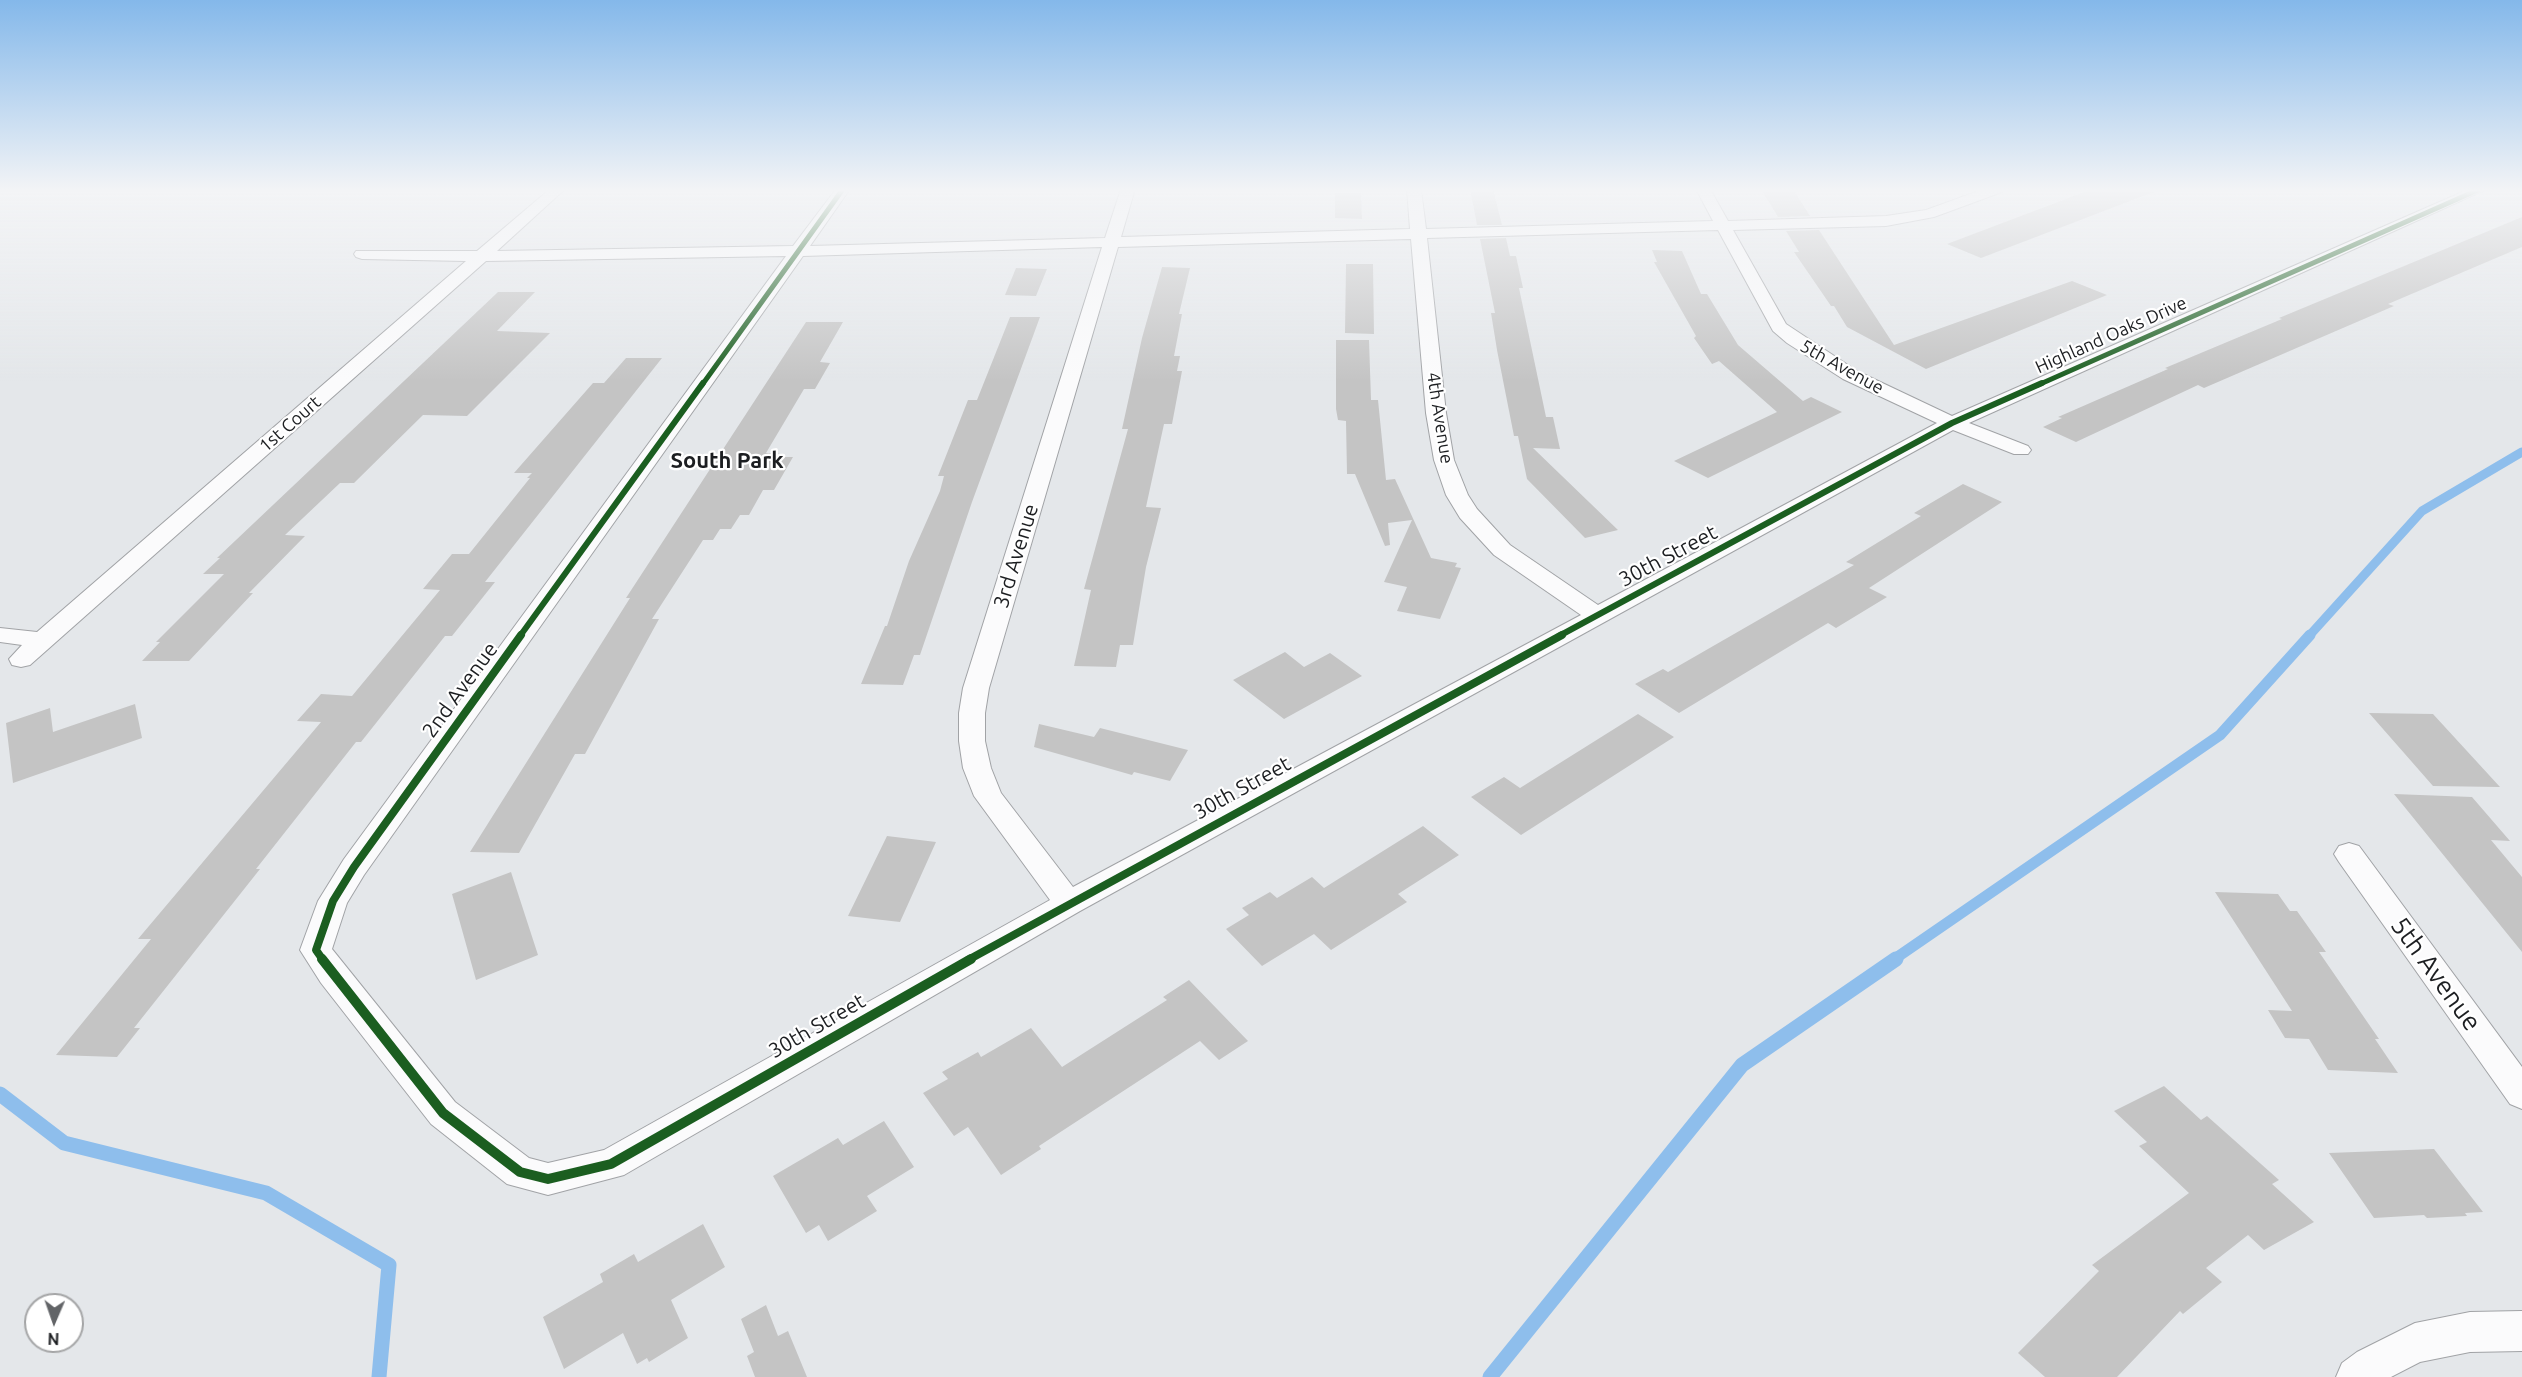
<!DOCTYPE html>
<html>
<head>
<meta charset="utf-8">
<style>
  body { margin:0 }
  #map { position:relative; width:2522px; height:1377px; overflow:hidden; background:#e4e7ea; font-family:Ubuntu,sans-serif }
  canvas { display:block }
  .north { position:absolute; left:24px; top:1293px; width:60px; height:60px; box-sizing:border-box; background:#fff; border:2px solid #a4a5a6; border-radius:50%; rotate:182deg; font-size:16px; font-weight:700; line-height:24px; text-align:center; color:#1c1e21 }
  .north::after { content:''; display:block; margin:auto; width:21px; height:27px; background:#626467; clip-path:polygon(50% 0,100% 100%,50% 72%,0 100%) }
</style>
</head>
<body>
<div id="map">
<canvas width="2522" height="1377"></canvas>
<div class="north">N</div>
</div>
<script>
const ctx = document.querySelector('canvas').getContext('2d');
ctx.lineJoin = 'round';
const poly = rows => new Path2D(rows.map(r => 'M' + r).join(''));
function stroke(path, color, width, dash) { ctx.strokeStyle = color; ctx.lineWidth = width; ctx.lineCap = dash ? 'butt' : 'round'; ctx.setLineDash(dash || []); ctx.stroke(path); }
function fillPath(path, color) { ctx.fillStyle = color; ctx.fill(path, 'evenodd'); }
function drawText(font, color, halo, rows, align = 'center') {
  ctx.font = font + ' Ubuntu,sans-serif'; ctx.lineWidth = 4.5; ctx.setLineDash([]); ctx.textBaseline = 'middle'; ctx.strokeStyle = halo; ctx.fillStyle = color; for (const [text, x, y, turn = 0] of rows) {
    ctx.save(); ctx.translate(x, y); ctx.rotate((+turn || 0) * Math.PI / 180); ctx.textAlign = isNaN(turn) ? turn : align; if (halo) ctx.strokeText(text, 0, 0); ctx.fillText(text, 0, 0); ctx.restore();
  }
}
const streamFar2 = poly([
  [2309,636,2422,511,2522,452]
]);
const streamFar1 = poly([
  [1893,960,2220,735,2310,635]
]);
const stream = poly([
  [0,1094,64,1143,266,1193,389,1265,379,1377],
  [1490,1377,1742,1065,1896,959]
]);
const building = poly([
  [1470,189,1493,189,1502,225,1477,225],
  [1761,189,1793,189,1810,216,1778,217],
  [2092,189,2159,190,1981,258,1947,244],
  [1335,193,1361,193,1362,219,1335,218],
  [2522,217,2522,247,2388,304,2394,306,2336,331,2204,388,2198,385,2076,442,2043,427,2062,418,2058,417,2168,369,2165,368,2282,319,2279,318],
  [1819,230,1894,345,2072,281,2107,295,1926,369,1847,327,1834,306,1831,306,1794,252,1799,252,1786,231],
  [1506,238,1510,256,1516,256,1523,288,1519,288,1546,417,1553,417,1560,449,1533,448,1618,530,1585,538,1527,479,1518,436,1514,436,1497,350,1491,313,1495,313,1480,239],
  [1652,250,1682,251,1701,294,1707,294,1738,345,1803,401,1811,397,1842,412,1708,478,1674,461,1777,412,1719,361,1712,364,1694,338,1696,336,1654,262,1657,262],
  [1346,264,1373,264,1374,334,1345,333],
  [1162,267,1190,268,1179,314,1182,314,1174,356,1180,356,1177,371,1182,371,1172,424,1164,424,1146,507,1161,508,1146,567,1133,645,1120,645,1116,667,1074,666,1091,590,1084,589,1128,429,1122,429,1142,338],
  [1016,268,1047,269,1036,296,1005,295],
  [498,292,535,292,497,331,550,333,467,416,423,415,354,483,340,483,285,535,305,536,249,593,253,593,189,661,142,661,160,642,156,642,224,574,203,574,220,558,217,558],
  [1010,317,1040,317,972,502,920,655,914,655,903,685,861,684,885,626,887,626,909,561,940,491,944,476,938,476,968,400,977,400],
  [806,322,843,322,820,362,830,363,815,389,804,389,766,453,783,454,781,457,793,457,774,490,763,490,749,515,740,515,731,529,720,529,713,540,703,540,652,619,659,619,585,754,575,754,519,853,470,852,630,598,626,598],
  [1336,340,1369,340,1371,400,1378,400,1386,480,1395,479,1431,558,1457,563,1455,567,1461,568,1440,619,1397,611,1407,587,1384,582,1412,520,1388,523,1390,545,1385,546,1355,474,1347,474,1346,421,1338,420,1336,409],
  [626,358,662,358,485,582,495,582,452,636,445,636,361,742,356,742,256,869,260,869,134,1028,140,1028,117,1057,56,1055,151,939,138,939,321,722,297,721,321,694,352,696,440,590,423,589,452,554,469,554,530,478,527,478,532,473,514,473,593,383,604,383],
  [1963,484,2002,502,1869,588,1887,597,1836,628,1828,623,1679,713,1635,684,1663,669,1668,672,1854,565,1846,562,1921,516,1914,513],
  [1285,652,1304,667,1330,653,1362,676,1284,719,1233,680],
  [135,704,142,738,13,783,6,723,50,708,53,732],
  [2369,713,2433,714,2500,787,2433,786],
  [1638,714,1674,737,1521,835,1471,797,1504,777,1520,788],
  [1039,724,1094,737,1100,728,1188,750,1170,781,1134,772,1132,775,1034,747],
  [2394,794,2472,797,2510,841,2491,840,2522,877,2522,952],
  [1423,826,1459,855,1398,894,1407,902,1331,950,1314,934,1262,966,1226,929,1249,915,1242,908,1270,892,1277,898,1312,877,1324,888],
  [887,836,936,842,900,922,848,916],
  [511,872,538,955,476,980,452,894],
  [2215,892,2278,894,2290,911,2297,911,2326,952,2319,952,2379,1039,2375,1039,2398,1073,2328,1070,2309,1039,2285,1038,2268,1010,2292,1011],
  [1189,980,1248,1041,1219,1060,1200,1041,1039,1146,1041,1149,1001,1175,968,1127,954,1136,923,1093,948,1079,942,1072,978,1052,981,1057,1031,1028,1062,1067,1167,1000,1163,997],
  [2164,1086,2201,1120,2207,1116,2279,1180,2272,1184,2314,1222,2264,1250,2248,1235,2206,1268,2222,1282,2183,1314,2180,1311,2117,1377,2045,1377,2018,1353,2099,1271,2092,1265,2189,1193,2139,1146,2147,1142,2114,1111],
  [884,1121,914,1167,867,1196,877,1211,828,1241,819,1225,806,1233,773,1176,838,1138,843,1145],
  [2434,1149,2483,1212,2465,1213,2467,1216,2427,1218,2424,1215,2374,1218,2329,1153],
  [703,1224,725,1267,671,1300,688,1338,649,1362,647,1358,637,1364,623,1333,564,1369,543,1317,603,1282,600,1274,634,1254,638,1262],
  [766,1305,778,1336,788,1331,807,1377,755,1377,747,1356,754,1352,741,1319]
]);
const street = poly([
  [550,189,565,189,497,251,793,246,836,189,850,189,810,246,1105,238,1121,189,1135,189,1121,237,1410,229,1407,189,1421,189,1426,229,1713,221,1696,189,1710,189,1728,221,1886,216,1926,210,1984,189,2004,189,2002,192,1934,217,1886,226,1733,230,1786,324,1857,371,1952,416,2469,189,2487,189,1969,423,2028,446,2031,450,2028,454,2014,454,1953,430,1080,911,624,1175,548,1195,507,1184,431,1124,321,983,300,950,318,901,344,859,786,256,486,261,30,665,21,667,12,665,9,659,22,645,0,642,0,628,37,632,466,261,362,259,356,257,354,254,356,251,477,251,550,189],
  [1718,230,1773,331,1787,343,1843,379,1937,423,1598,605,1510,545,1477,509,1468,495,1454,460,1446,413,1427,238,1718,230],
  [1411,239,1426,413,1434,460,1446,495,1460,518,1494,555,1581,615,1073,887,1001,793,991,768,985,741,985,713,989,688,1118,247,1411,239],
  [1102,247,963,688,959,713,959,741,963,768,974,796,1050,900,604,1150,548,1163,529,1158,455,1102,332,949,347,903,364,875,803,256,1102,247],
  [2349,843,2359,846,2522,1067,2522,1109,2510,1104,2339,862,2334,854,2339,846,2349,843],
  [2522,1311,2522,1351,2470,1352,2420,1362,2391,1377,2336,1377,2342,1363,2357,1352,2415,1323,2470,1312,2522,1311]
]);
const cyclewayFar3 = poly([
  [702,385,843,189],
  [2038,385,2480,189]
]);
const cyclewayFar2 = poly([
  [520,636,703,383],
  [1559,636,1952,423,2042,383]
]);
const cyclewayFar1 = poly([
  [323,960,316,950,333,901,354,867,521,635],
  [968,960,1562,635]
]);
const cycleway = poly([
  [322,959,443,1113,520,1172,548,1179,611,1164,971,959]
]);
const farStreetnames = [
  ["Highland Oaks Drive",2111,335,-24],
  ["5th Avenue",1842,367,29],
  ["4th Avenue",1440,418,81],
  ["1st Court",290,424,-41]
];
const streetNames = [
  ["3rd Avenue",1016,556,-73],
  ["30th Street",1668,556,-28],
  ["2nd Avenue",460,690,-54],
  ["30th Street",1242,788,-29],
  ["30th Street",817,1026,-30]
];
const neighbourhoodNames = [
  ["South Park",727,461]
];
const nearStreetnames = [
  ["5th Avenue",2436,974,54]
];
stroke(streamFar2, '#8ebeec', 9);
stroke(streamFar1, '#8ebeec', 11);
stroke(stream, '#8ebeec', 15);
fillPath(building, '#c4c4c4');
stroke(street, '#a1a3a6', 2);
fillPath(street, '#fbfbfc');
stroke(cyclewayFar3, '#1b5e20', 5);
stroke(cyclewayFar2, '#1b5e20', 6);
stroke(cyclewayFar1, '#1b5e20', 8);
stroke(cycleway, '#1b5e20', 10);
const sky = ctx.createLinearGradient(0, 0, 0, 381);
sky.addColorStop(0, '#84b8ea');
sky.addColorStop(0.5, '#f3f4f6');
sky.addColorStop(1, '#f3f4f600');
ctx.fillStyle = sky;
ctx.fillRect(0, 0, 2522, 381);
drawText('18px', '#1c1e21', '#fff', farStreetnames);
drawText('21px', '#1c1e21', '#fff', streetNames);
drawText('bold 22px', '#1c1e21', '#fff', neighbourhoodNames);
drawText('26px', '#1c1e21', '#fff', nearStreetnames);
</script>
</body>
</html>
